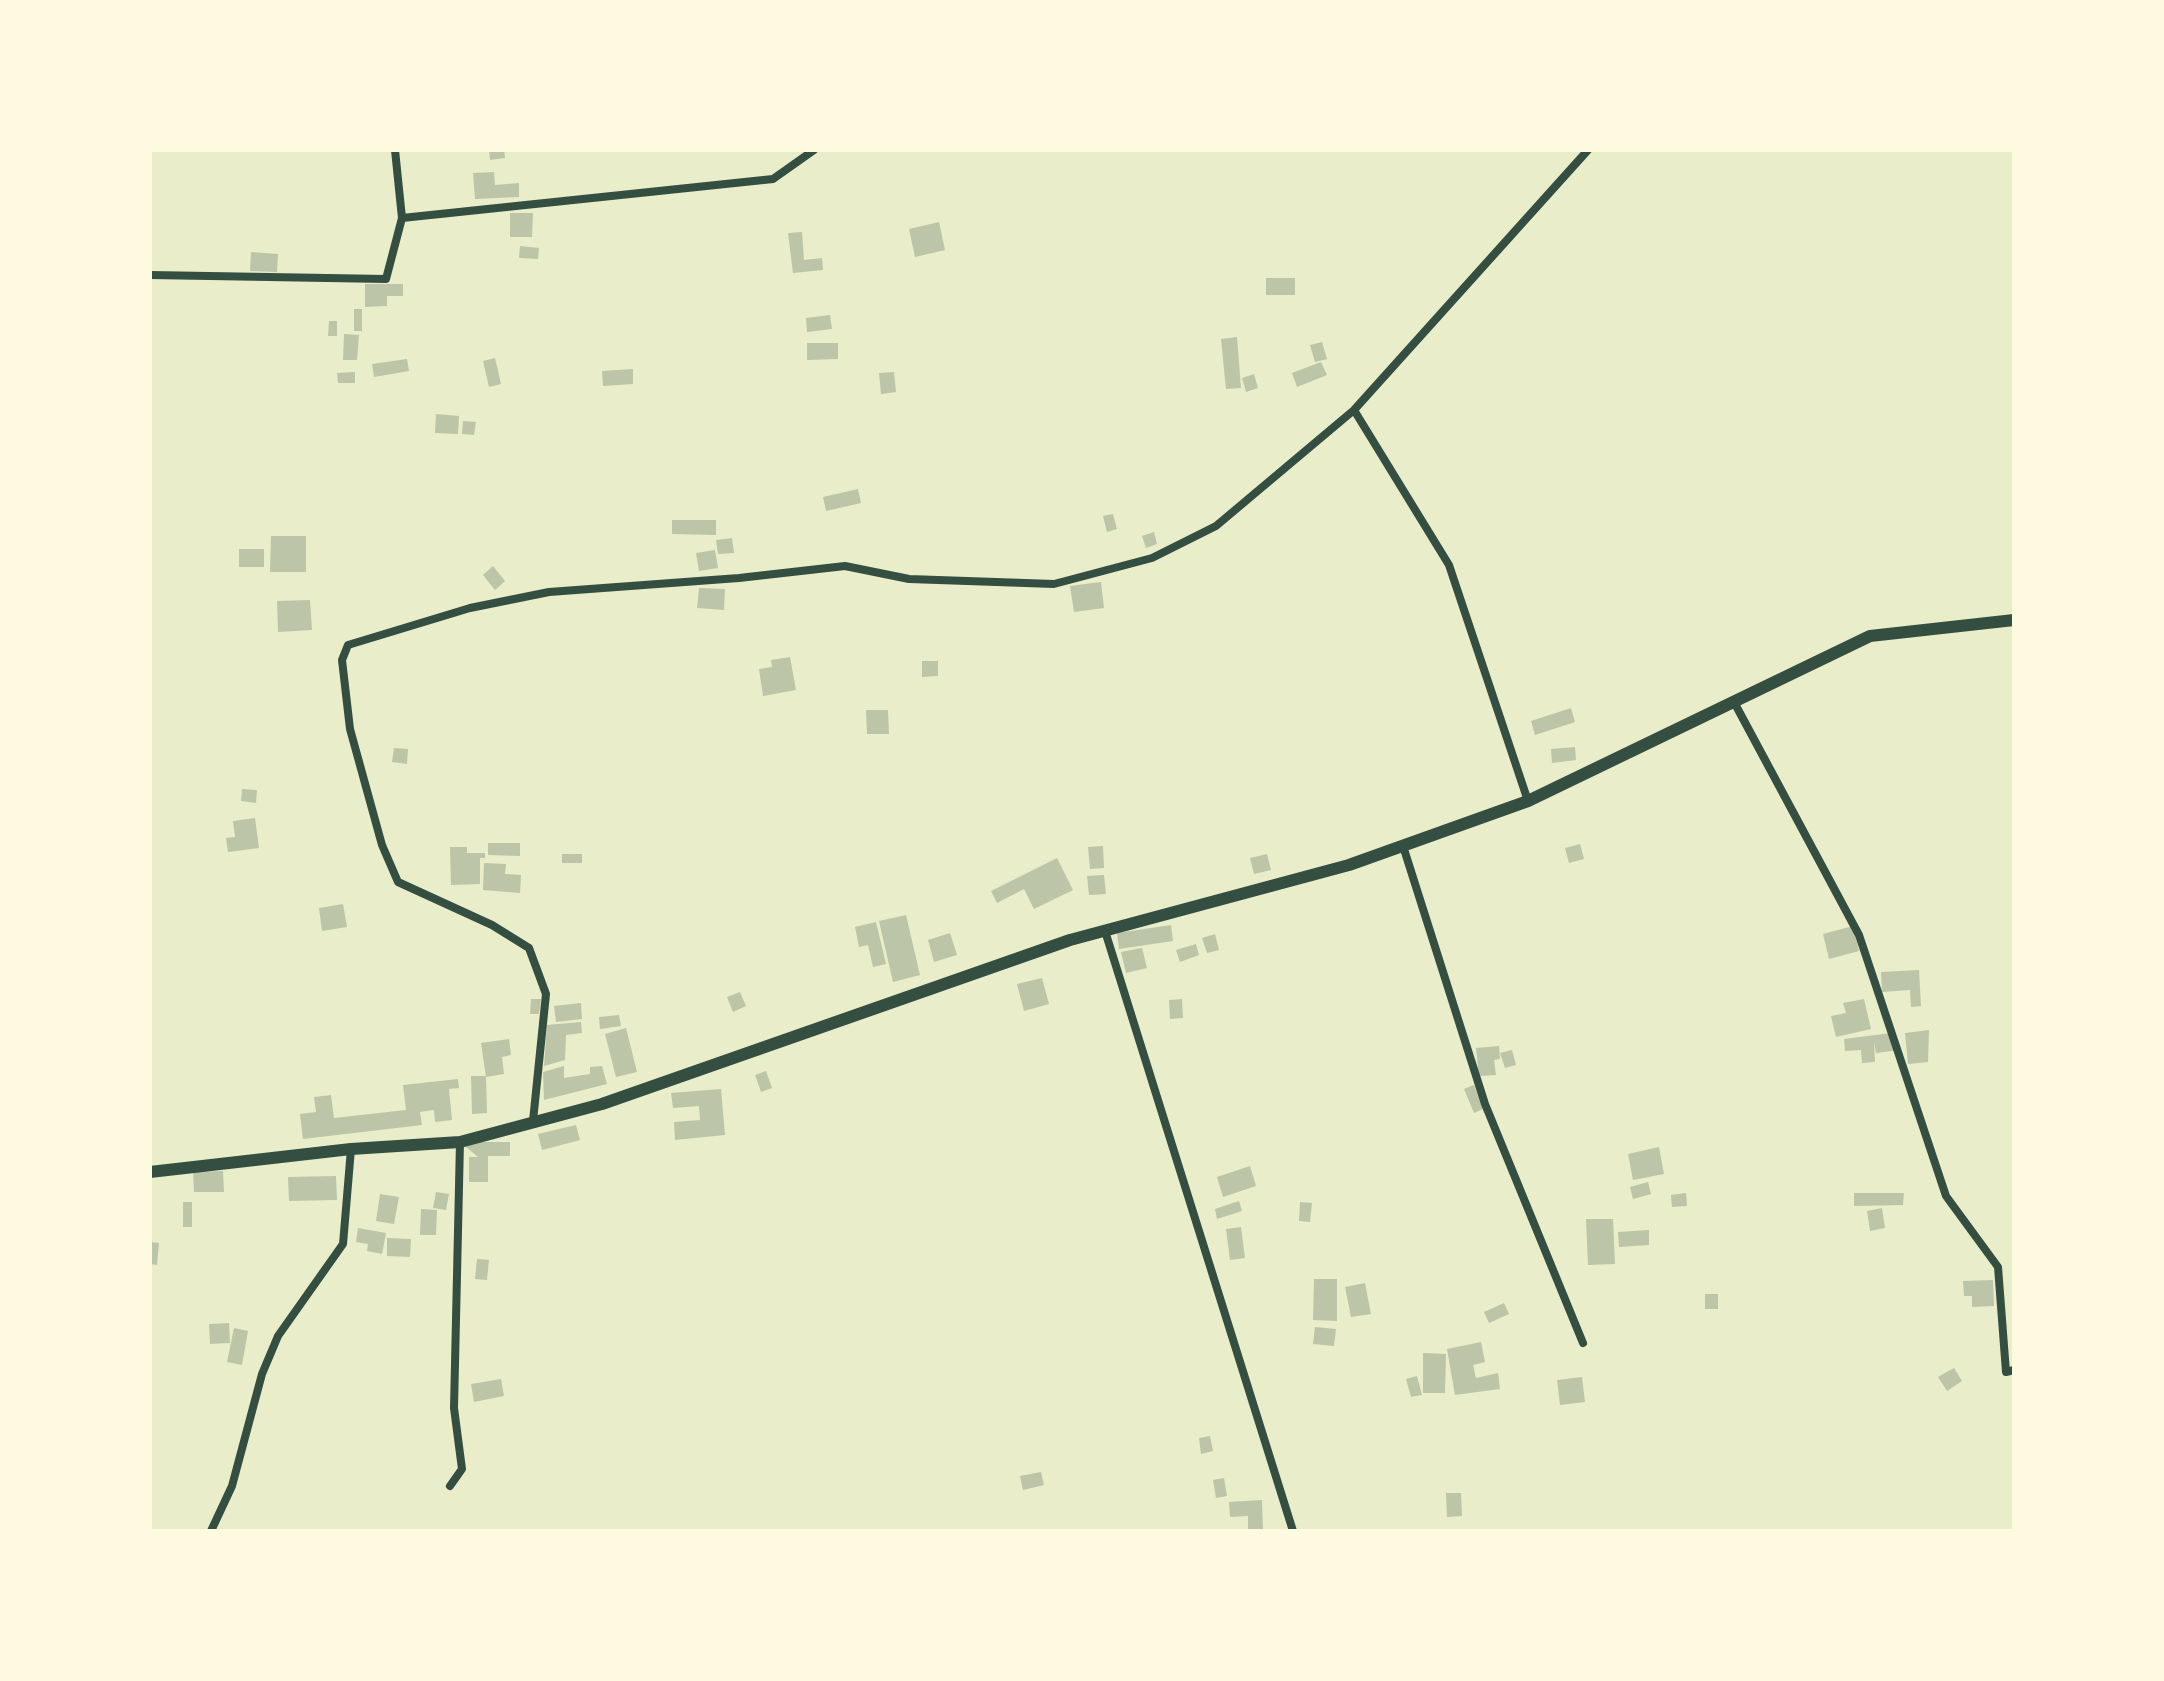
<!DOCTYPE html>
<html>
<head>
<meta charset="utf-8">
<style>
  body { margin:0 }
  #map { position:relative; width:2164px; height:1681px; overflow:hidden; background:#e9edc9; font-family:"Public Sans",sans-serif }
  canvas { display:block }
  .frame { position:absolute; inset:0; border:152px solid #fefae0; pointer-events:none }
</style>
</head>
<body>
<div id="map">
<canvas width="2164" height="1681"></canvas>
<div class="frame"></div>
</div>
<script>
const ctx = document.querySelector('canvas').getContext('2d');
ctx.lineJoin = 'round';
function fillPath(path, color) { ctx.fillStyle = color; ctx.fill(path, 'evenodd'); }
const poly = rows => new Path2D(rows.map(r => 'M' + r).join(''));
function stroke(path, color, width, dash) { ctx.strokeStyle = color; ctx.lineWidth = width; ctx.lineCap = dash ? 'butt' : 'round'; ctx.setLineDash(dash || []); ctx.stroke(path); }
const building = poly([
  [489,150,504,150,505,158,490,160],
  [494,172,495,185,519,183,519,197,475,199,473,173],
  [510,213,533,213,532,237,510,237],
  [939,222,945,250,915,257,909,229],
  [802,232,804,260,822,258,823,270,793,273,788,233],
  [520,246,539,248,538,259,519,258],
  [251,252,278,254,277,272,250,271],
  [1266,278,1295,278,1295,295,1266,295],
  [365,284,403,284,403,296,387,296,387,306,365,307],
  [354,309,362,309,362,331,354,331],
  [830,315,832,329,807,332,806,318],
  [329,321,337,321,337,336,328,336],
  [344,334,359,335,357,360,343,360],
  [1237,337,1241,388,1226,389,1221,339],
  [1322,342,1327,359,1315,362,1310,345],
  [807,343,838,343,838,359,807,360],
  [495,358,501,384,489,387,483,361],
  [407,359,409,371,374,377,372,364],
  [1321,362,1327,375,1297,387,1292,373],
  [633,369,633,384,603,386,602,371],
  [355,372,355,383,338,383,337,373],
  [894,372,896,392,881,394,879,373],
  [1254,374,1258,388,1246,392,1242,378],
  [436,414,459,416,458,434,435,433],
  [463,421,476,422,474,435,462,434],
  [858,489,861,503,826,511,823,497],
  [1113,514,1117,529,1107,532,1103,516],
  [672,520,716,520,716,535,672,534],
  [1154,532,1157,544,1146,548,1142,536],
  [271,536,306,536,306,572,270,572],
  [732,538,734,553,718,554,716,540],
  [239,549,264,549,264,567,239,567],
  [715,550,718,568,699,571,696,553],
  [493,566,505,581,495,590,483,575],
  [1101,582,1104,608,1074,612,1070,586],
  [699,588,725,589,724,610,697,608],
  [310,600,312,630,278,632,277,601],
  [790,657,796,690,763,696,759,669,772,667,771,660],
  [922,661,938,661,938,676,922,677],
  [1571,708,1575,722,1535,735,1531,721],
  [866,710,888,710,889,734,867,734],
  [1575,747,1576,760,1552,763,1551,749],
  [394,748,408,749,407,764,392,762],
  [242,789,257,790,256,803,241,801],
  [255,818,259,848,228,852,226,838,235,837,233,821],
  [488,843,520,843,520,856,488,855],
  [1580,844,1584,859,1569,863,1565,848],
  [1103,846,1104,868,1090,869,1088,847],
  [450,847,467,847,467,853,485,853,485,858,480,858,480,884,451,885],
  [562,854,582,854,582,863,562,863],
  [1267,854,1271,870,1254,874,1250,858],
  [1057,858,1073,890,1034,909,1024,889,997,903,991,891],
  [484,863,506,864,505,874,521,875,520,893,483,890],
  [1104,875,1106,894,1089,895,1087,876],
  [343,904,347,927,322,931,319,908],
  [906,915,920,975,893,982,879,921],
  [876,922,886,964,873,967,868,945,859,947,855,927],
  [1171,925,1173,941,1119,949,1117,933],
  [1853,926,1859,951,1829,959,1823,934],
  [950,933,957,955,934,962,928,940],
  [1215,934,1219,950,1207,953,1202,938],
  [1196,944,1199,955,1180,962,1176,950],
  [1142,948,1147,968,1126,973,1121,952],
  [1919,970,1921,1006,1911,1007,1910,990,1882,992,1881,972],
  [1042,978,1049,1004,1024,1011,1017,984],
  [740,992,746,1006,733,1012,727,997],
  [531,999,541,999,539,1014,530,1014],
  [1182,999,1183,1018,1170,1019,1169,1000],
  [1864,999,1871,1029,1836,1037,1831,1016,1846,1013,1843,1003],
  [581,1003,582,1019,556,1022,554,1006],
  [619,1015,621,1026,600,1029,599,1017],
  [581,1022,582,1033,566,1035,565,1060,544,1066,547,1025],
  [626,1028,637,1072,616,1077,605,1034],
  [1929,1030,1928,1062,1908,1064,1905,1033],
  [1891,1033,1899,1050,1876,1053,1874,1042,1875,1062,1862,1063,1861,1050,1845,1051,1844,1039],
  [509,1039,511,1055,502,1057,504,1074,486,1077,481,1043],
  [1499,1046,1500,1059,1494,1060,1496,1075,1479,1076,1476,1048],
  [1512,1050,1516,1065,1505,1068,1500,1053],
  [564,1066,564,1078,590,1074,590,1067,602,1066,607,1084,544,1100,543,1072],
  [766,1071,772,1088,761,1092,755,1075],
  [471,1076,486,1076,487,1113,472,1114],
  [458,1079,459,1088,449,1089,452,1120,435,1122,434,1110,420,1112,422,1125,303,1139,300,1114,316,1112,314,1097,331,1095,334,1118,406,1110,403,1085],
  [1474,1085,1483,1109,1474,1113,1464,1089],
  [721,1089,725,1135,675,1140,674,1122,700,1120,699,1106,673,1108,671,1093],
  [576,1125,580,1140,542,1150,538,1134],
  [460,1142,510,1142,510,1156,488,1156,488,1182,469,1182,469,1157,478,1157],
  [1659,1147,1664,1174,1633,1180,1628,1154],
  [1250,1166,1256,1186,1223,1197,1217,1177],
  [223,1171,224,1192,194,1192,193,1172],
  [336,1176,337,1200,289,1201,288,1177],
  [1648,1182,1651,1194,1633,1199,1630,1187],
  [436,1192,449,1194,446,1210,433,1208],
  [1686,1193,1687,1206,1672,1207,1671,1195],
  [1854,1193,1904,1193,1903,1205,1854,1206],
  [380,1194,399,1197,394,1224,376,1221],
  [1239,1201,1242,1211,1217,1219,1215,1209],
  [183,1202,192,1202,192,1227,183,1227],
  [1300,1202,1312,1203,1310,1222,1299,1221],
  [1882,1208,1885,1228,1870,1231,1867,1211],
  [421,1209,437,1210,436,1235,420,1235],
  [1586,1219,1613,1219,1615,1264,1588,1265],
  [1241,1227,1245,1258,1230,1260,1226,1229],
  [358,1228,386,1233,382,1254,367,1251,368,1244,356,1242],
  [1649,1230,1649,1245,1619,1247,1618,1232],
  [387,1238,411,1239,410,1257,387,1256],
  [150,1242,159,1243,157,1265,150,1264],
  [477,1259,489,1260,487,1280,475,1279],
  [1314,1279,1337,1279,1337,1321,1313,1320],
  [1993,1280,1994,1306,1972,1307,1972,1296,1964,1296,1963,1281],
  [1365,1283,1371,1314,1351,1317,1345,1287],
  [1705,1294,1718,1294,1718,1309,1705,1309],
  [1504,1303,1509,1314,1489,1323,1484,1312],
  [229,1323,230,1343,210,1344,209,1324],
  [1315,1327,1336,1329,1334,1346,1313,1344],
  [234,1328,248,1331,242,1365,227,1362],
  [1481,1342,1485,1362,1473,1365,1476,1378,1498,1373,1500,1389,1455,1395,1447,1349],
  [1423,1353,1446,1354,1445,1393,1423,1393],
  [1954,1368,1962,1381,1947,1391,1938,1377],
  [1417,1376,1422,1395,1411,1397,1406,1379],
  [1582,1377,1585,1402,1560,1405,1557,1380],
  [501,1379,504,1396,474,1402,471,1384],
  [1210,1436,1213,1451,1201,1454,1199,1438],
  [1041,1472,1044,1485,1023,1490,1020,1476],
  [1224,1478,1227,1496,1216,1498,1213,1480],
  [1446,1493,1461,1493,1462,1516,1447,1517],
  [1262,1500,1263,1531,1248,1531,1248,1516,1230,1517,1229,1502]
]);
const minor = poly([
  [395,150,402,218,773,179,814,150],
  [150,275,386,279,402,218],
  [1354,410,1449,565,1528,801],
  [1734,702,1859,935,1946,1196,1998,1267,2006,1372,2014,1370],
  [1403,846,1485,1104,1583,1343],
  [1105,931,1293,1531],
  [533,1121,546,994,529,948,492,925,398,882,382,845,350,729,342,660,348,645,470,608,549,592,739,578,845,566,909,579,1054,584,1152,558,1216,526,1354,410,1588,150],
  [450,1486,462,1469,454,1408,460,1142],
  [211,1531,232,1486,262,1374,278,1336,343,1244,351,1149]
]);
const tertiary = poly([
  [150,1172,351,1149,460,1142,602,1104,1070,940,1349,865,1528,801,1870,636,2014,620]
]);
fillPath(building, '#bcc5a7');
stroke(minor, '#344e41', 8);
stroke(tertiary, '#344e41', 12);
</script>
</body>
</html>
